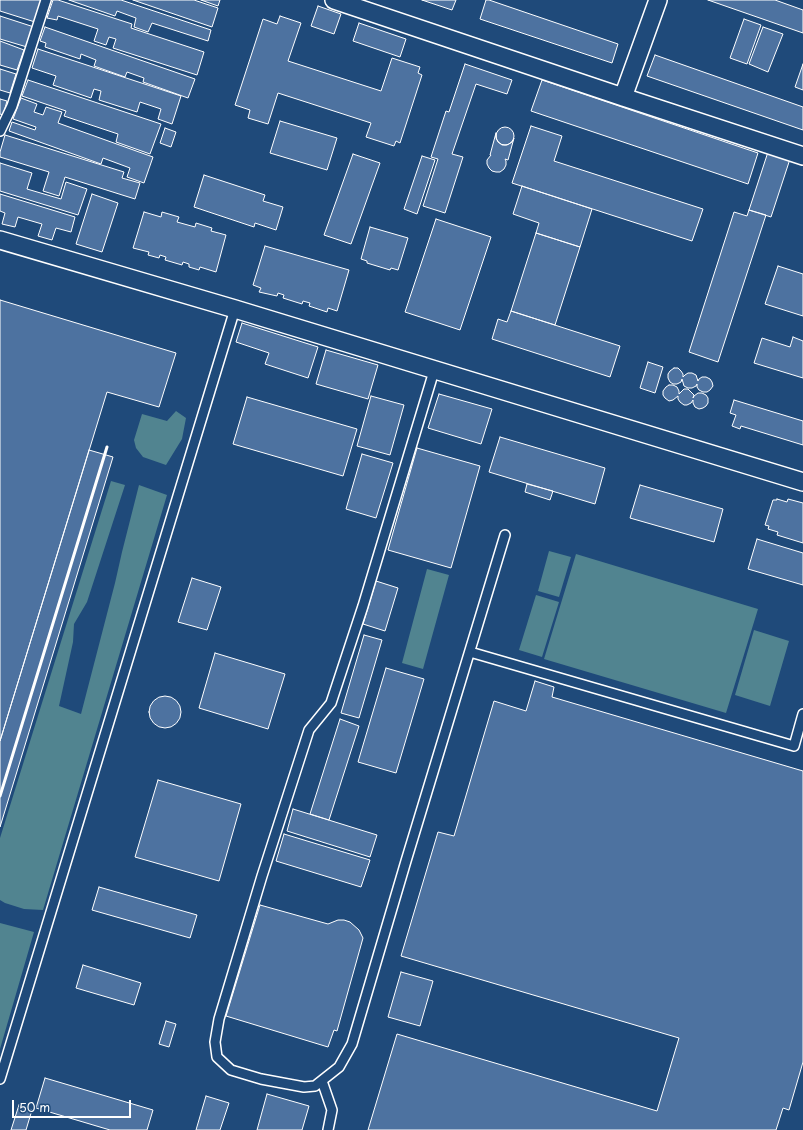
<!DOCTYPE html>
<html>
<head>
<meta charset="utf-8">
<style>
  body { margin:0 }
  #map { position:relative; width:803px; height:1130px; overflow:hidden; background:#1f4a7a; font-family:"Playpen Sans",sans-serif }
  canvas { display:block }
  .scale { position:absolute; left:12px; top:1100px; width:119px; height:18px; box-sizing:border-box; border:2px solid #fff; border-top:0; padding-left:5px; font-size:12px; line-height:14px; white-space:nowrap; color:#fff; -webkit-text-stroke:3px #1f4a7a; paint-order:stroke }
</style>
</head>
<body>
<div id="map">
<canvas width="803" height="1130"></canvas>
<div class="scale">50 m</div>
</div>
<script>
const ctx = document.querySelector('canvas').getContext('2d');
ctx.lineJoin = 'round';
function fillPath(path, color) { ctx.fillStyle = color; ctx.fill(path, 'evenodd'); }
const poly = rows => new Path2D(rows.map(r => 'M' + r).join(''));
function stroke(path, color, width, dash) { ctx.strokeStyle = color; ctx.lineWidth = width; ctx.lineCap = dash ? 'butt' : 'round'; ctx.setLineDash(dash || []); ctx.stroke(path); }
const green = poly([
  [176,411,186,418,182,439,166,465,143,457,136,448,134,440,142,414,167,421],
  [111,481,125,485,87,602,74,624,73,642,59,706,81,714,115,583,122,552,139,485,167,495,43,910,24,909,5,903,0,900,0,838],
  [549,551,571,557,559,597,538,591],
  [576,554,758,609,726,713,544,659],
  [427,569,449,575,423,669,402,663],
  [536,595,559,602,542,657,519,650],
  [754,630,789,641,770,706,735,695],
  [0,923,34,932,0,1049]
]);
const building = poly([
  [0,0,42,0,35,22,0,11,0,0],
  [53,0,58,0,132,24,131,28,204,52,197,75,113,48,116,39,109,37,106,45,94,41,98,29,58,16,57,20,47,18,53,0],
  [69,0,121,0,211,30,208,41,152,23,148,32,134,27,136,18,117,11,115,16,69,0],
  [133,0,194,0,218,8,212,27,133,0],
  [201,0,220,0,218,6,201,0],
  [422,0,456,0,452,10,422,0],
  [486,0,489,0,618,44,612,63,480,19,486,0],
  [708,0,775,0,803,10,803,33,708,0],
  [318,6,341,14,334,34,311,26,318,6],
  [0,16,34,27,27,47,0,39,0,16],
  [280,16,301,23,288,61,381,91,392,58,420,67,418,73,422,75,400,143,396,141,394,146,366,137,371,123,278,93,268,124,248,118,250,110,235,105,263,19,277,24,280,16],
  [744,19,761,25,747,64,730,58,744,19],
  [359,23,406,39,400,57,353,41,359,23],
  [45,27,195,79,188,98,143,82,144,78,127,72,125,77,94,66,96,60,81,54,80,59,45,47,46,43,40,41,45,27],
  [763,27,783,34,768,72,749,64,763,27],
  [0,41,24,50,17,70,0,65,0,41],
  [38,49,181,96,172,124,158,119,161,109,140,102,137,112,99,100,101,91,94,89,91,98,53,85,56,76,32,68,38,49],
  [655,55,803,107,803,130,647,76,655,55],
  [465,64,512,80,507,94,476,84,452,154,463,157,445,213,423,206,438,159,431,157,446,111,449,112,465,64],
  [803,64,803,90,795,87,803,64],
  [0,69,16,74,10,93,0,90,0,69],
  [28,80,161,124,150,154,116,142,118,134,64,116,66,111,22,96,28,80],
  [542,80,758,153,748,184,531,111,542,80],
  [21,98,37,104,34,112,43,115,46,107,62,112,58,123,153,157,144,183,127,177,130,168,103,158,101,164,9,131,12,122,35,130,36,127,13,119,21,98],
  [0,99,7,101,3,115,0,114,0,99],
  [280,121,337,138,327,170,270,153,280,121],
  [531,126,562,136,554,161,703,209,692,241,512,183,531,126],
  '496 136a9 9 0 1 1 18 0a9 9 0 1 1-18 0Z',
  [165,128,176,132,171,147,160,143,165,128],
  [496,133,496,138,498,142,502,145,507,145,512,142,514,138,508,160,505,159,506,161,506,165,504,169,500,172,496,172,492,171,489,168,487,164,487,160,491,155,490,155,496,133],
  [5,135,124,172,122,178,140,183,135,199,65,177,59,196,43,191,49,172,0,157,0,152,5,135],
  [768,152,790,159,771,217,749,210,768,152],
  [353,154,380,163,351,244,324,235,353,154],
  [422,156,435,160,417,214,404,209,422,156],
  [0,163,32,173,27,189,61,199,66,182,87,189,78,215,0,191,0,163],
  [204,175,265,195,263,201,283,207,276,230,255,223,254,227,194,207,204,175],
  [522,186,592,209,580,247,536,233,539,223,513,214,522,186],
  [0,194,75,217,71,232,56,228,52,240,38,236,42,224,18,217,15,227,2,224,5,213,0,211,0,194],
  [92,194,118,203,102,252,76,244,92,194],
  [749,210,766,215,718,362,689,352,734,212,747,216,749,210],
  [144,212,161,217,162,212,179,217,177,222,195,227,196,223,212,228,211,231,226,235,216,272,200,267,199,270,189,267,189,264,183,262,182,265,165,260,166,257,160,255,159,258,148,255,149,252,133,248,144,212],
  [436,219,491,237,460,330,405,312,436,219],
  [370,227,408,238,398,270,391,268,390,270,367,263,367,261,361,259,370,227],
  [536,233,580,247,555,325,511,311,536,233],
  [265,246,349,270,337,311,328,308,327,312,309,306,310,303,303,301,302,304,283,298,284,295,278,293,277,296,259,292,261,288,253,285,265,246],
  [778,266,803,274,803,316,765,304,778,266],
  [0,300,176,353,159,407,107,392,0,741,0,300],
  [511,311,620,346,610,377,492,339,498,319,507,322,511,311],
  [242,323,318,347,308,378,265,364,269,353,236,342,242,323],
  [793,337,803,341,803,378,754,363,762,338,790,347,793,337],
  [326,350,378,365,368,399,316,384,326,350],
  [648,362,663,367,655,393,640,388,648,362],
  [674,368,678,368,681,371,683,374,683,377,685,375,688,373,692,373,696,375,698,381,699,379,702,377,706,377,710,379,712,382,713,386,710,390,707,392,703,392,699,390,697,387,697,384,696,386,692,388,688,388,684,386,682,379,681,382,677,384,673,384,670,382,668,378,668,374,670,371,674,368],
  [669,385,673,385,677,387,679,391,679,394,684,389,688,389,694,395,693,398,694,396,698,393,702,393,706,395,708,398,708,403,706,406,703,408,699,409,695,407,693,403,693,400,691,403,687,405,684,405,680,402,678,399,678,396,673,400,669,401,665,398,663,395,663,391,666,387,669,385],
  [439,394,492,409,481,444,428,428,439,394],
  [371,396,404,405,390,455,357,446,371,396],
  [247,397,357,429,343,476,233,444,247,397],
  [734,400,803,421,803,445,741,426,740,429,732,426,736,415,730,413,734,400],
  [500,437,605,468,595,504,489,472,500,437],
  [417,448,480,466,451,568,388,550,417,448],
  [89,450,113,457,0,827,0,741,89,450],
  [362,454,393,463,376,518,346,509,362,454],
  [527,484,553,491,550,500,525,492,527,484],
  [640,485,723,509,714,542,630,518,640,485],
  [777,499,787,502,788,499,803,503,803,543,777,535,778,532,768,529,769,526,765,525,773,500,777,500,777,499],
  [757,539,803,553,803,585,748,569,757,539],
  [192,578,221,587,207,630,178,622,192,578],
  [376,581,398,588,385,631,363,624,376,581],
  [364,635,382,640,359,718,341,713,364,635],
  [215,653,285,674,268,729,199,708,215,653],
  [386,668,424,679,396,773,358,762,386,668],
  [535,681,554,687,552,697,803,771,803,1062,789,1110,783,1108,776,1130,368,1130,397,1034,657,1111,679,1038,401,956,438,832,454,836,494,701,526,711,535,681],
  '149 712a16 16 0 1 1 32 0a16 16 0 1 1-32 0Z',
  [340,719,359,726,329,820,310,814,340,719],
  [158,780,241,804,219,881,135,857,158,780],
  [293,809,377,835,370,857,287,831,293,809],
  [284,834,370,860,361,887,276,861,284,834],
  [99,887,197,915,190,938,92,910,99,887],
  [260,905,328,924,338,920,344,920,350,922,359,930,363,938,337,1031,334,1030,328,1047,226,1016,260,905],
  [83,965,141,983,134,1005,76,988,83,965],
  [401,972,433,981,420,1026,388,1017,401,972],
  [166,1021,176,1024,169,1047,159,1044,166,1021],
  [45,1078,153,1110,147,1130,110,1130,36,1108,45,1078],
  [267,1094,309,1106,302,1130,257,1130,267,1094],
  [206,1096,229,1103,220,1130,196,1130,206,1096],
  [19,1105,32,1110,26,1130,11,1130,19,1105]
]);
const lane = poly([
  [0,131,12,106,46,0],
  [434,371,363,606,331,703,309,730,262,876,219,1019,215,1042,217,1057,231,1070,261,1079,304,1087,315,1086,339,1067,352,1044,406,861,505,535],
  [470,652,794,746,803,714],
  [0,1079,235,309],
  [322,1081,332,1110,328,1130]
]);
const street = poly([
  [334,0,623,97,803,156],
  [623,97,658,0],
  [0,240,235,309,803,482]
]);
const rail = poly([
  [0,796,107,447]
]);
fillPath(green, '#518490');
fillPath(building, '#4d72a0');
stroke(building, '#fff', 1);
stroke(lane, '#fff', 12);
stroke(street, '#fff', 20);
stroke(lane, '#1f4a7a', 9);
stroke(street, '#1f4a7a', 17);
stroke(rail, '#fff', 3);
</script>
</body>
</html>
